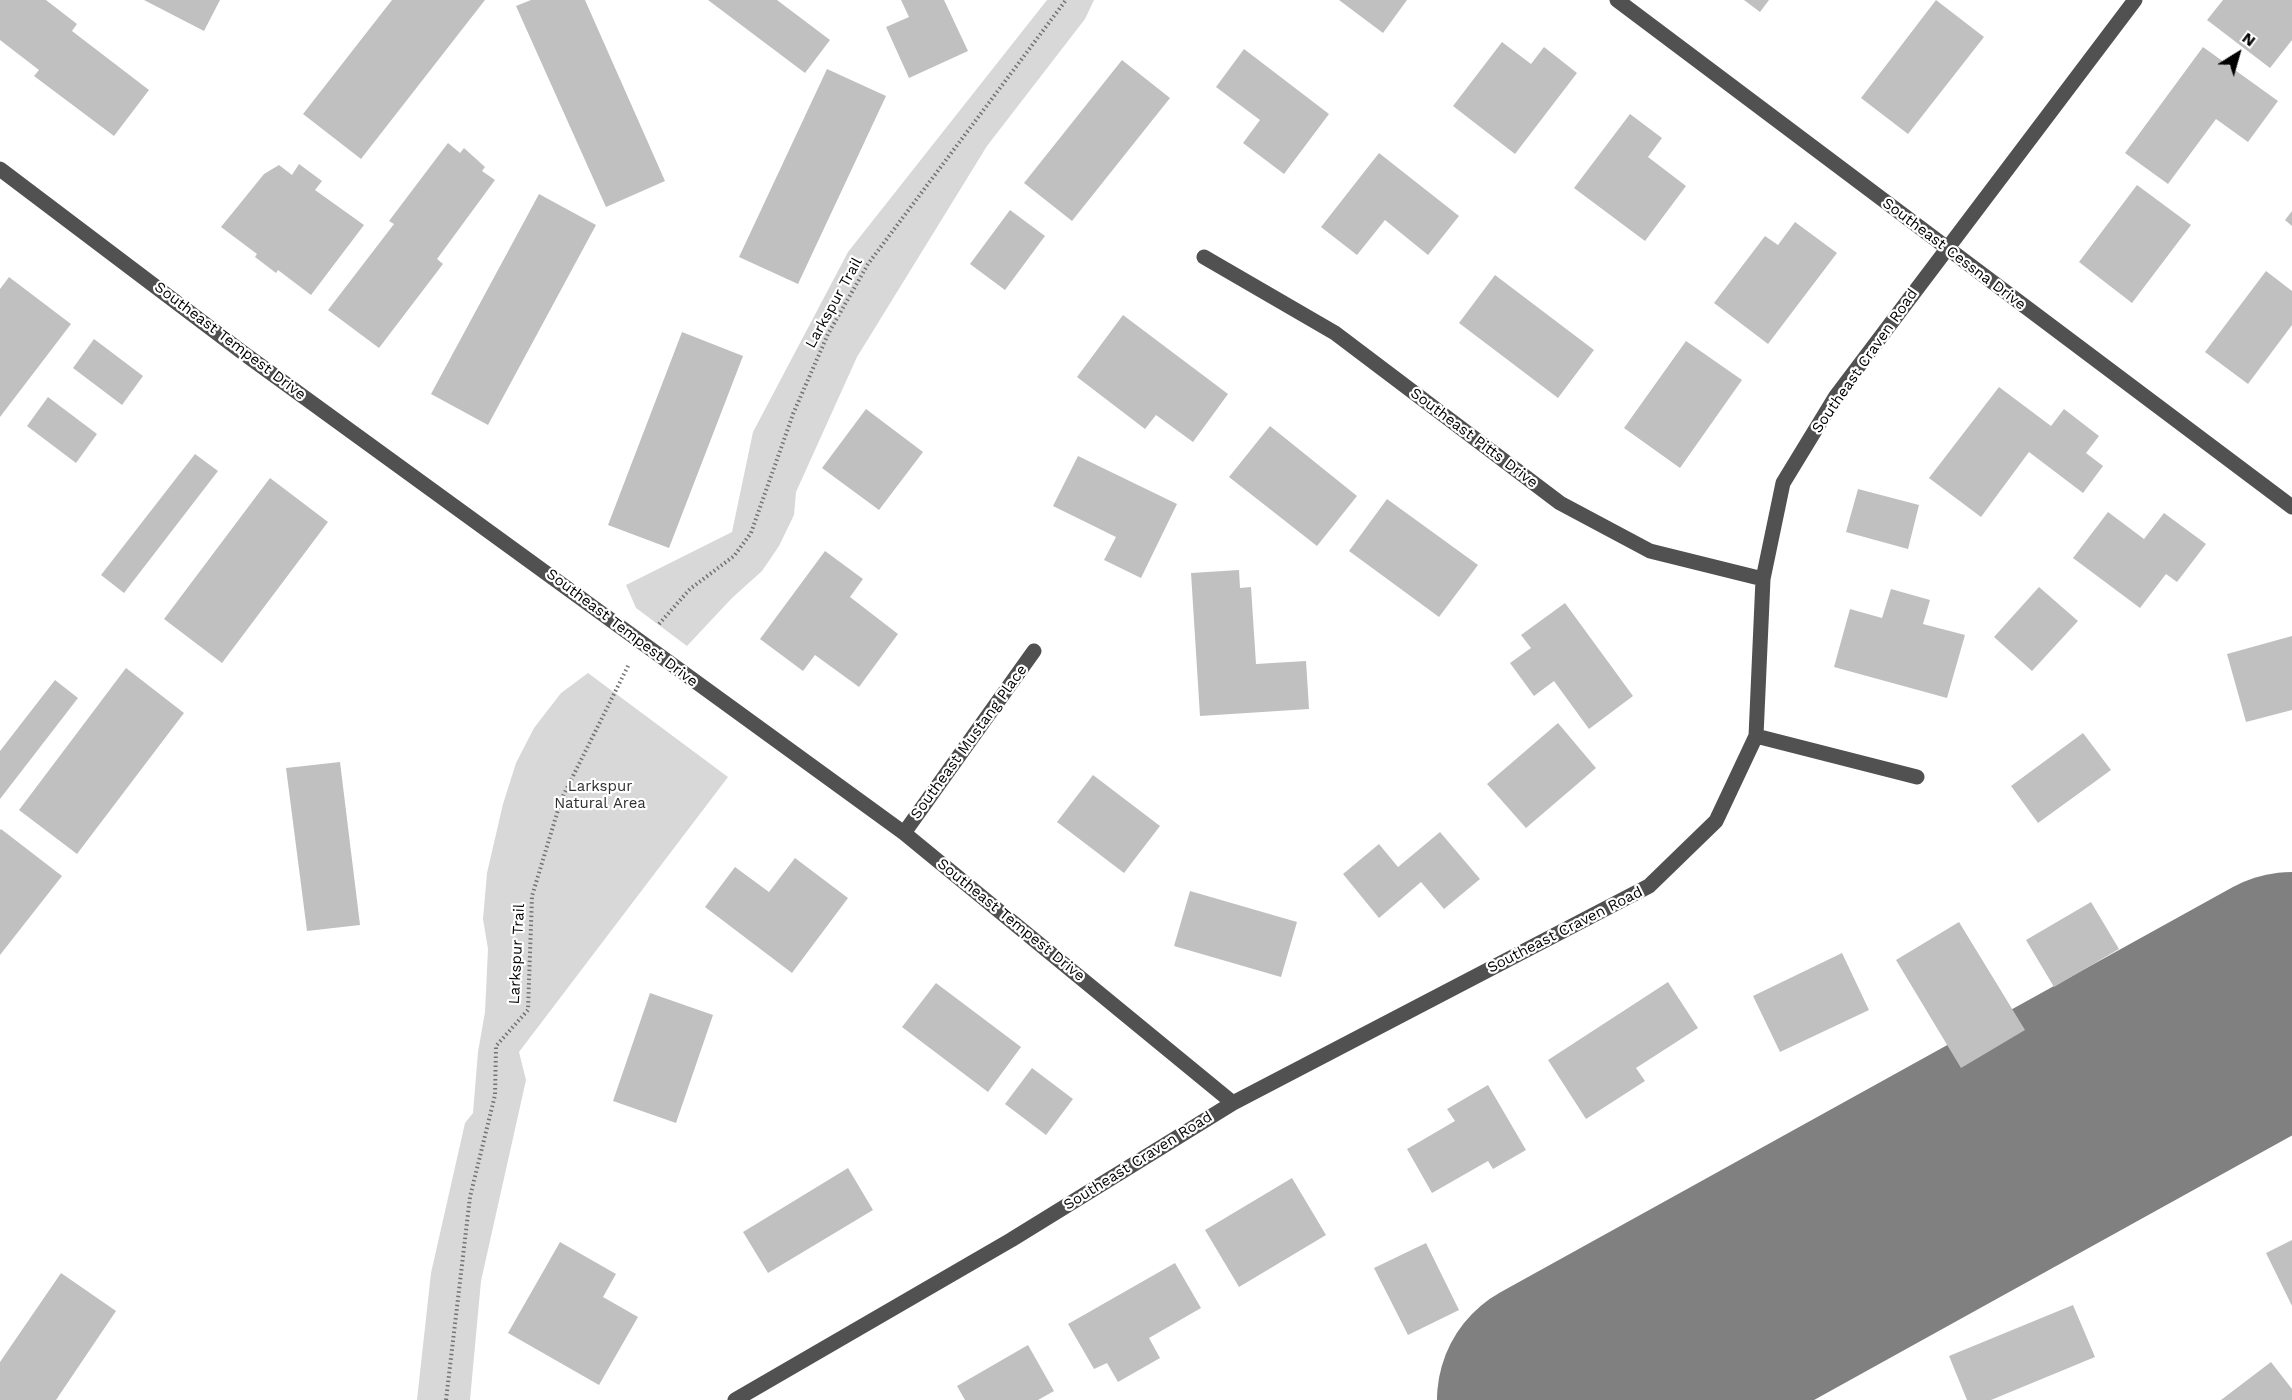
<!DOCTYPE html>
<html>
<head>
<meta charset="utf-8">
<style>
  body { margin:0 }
  #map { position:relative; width:2292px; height:1400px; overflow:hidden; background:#fff; font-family:"Work Sans",sans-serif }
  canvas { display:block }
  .north { position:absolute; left:2208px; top:24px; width:60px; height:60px; -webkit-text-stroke:4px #fff; paint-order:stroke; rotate:37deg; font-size:16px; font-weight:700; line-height:24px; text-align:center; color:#000 }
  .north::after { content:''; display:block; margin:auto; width:21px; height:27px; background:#000; clip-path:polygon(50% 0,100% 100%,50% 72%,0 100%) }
</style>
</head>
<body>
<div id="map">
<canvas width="2292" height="1400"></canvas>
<div class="north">N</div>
</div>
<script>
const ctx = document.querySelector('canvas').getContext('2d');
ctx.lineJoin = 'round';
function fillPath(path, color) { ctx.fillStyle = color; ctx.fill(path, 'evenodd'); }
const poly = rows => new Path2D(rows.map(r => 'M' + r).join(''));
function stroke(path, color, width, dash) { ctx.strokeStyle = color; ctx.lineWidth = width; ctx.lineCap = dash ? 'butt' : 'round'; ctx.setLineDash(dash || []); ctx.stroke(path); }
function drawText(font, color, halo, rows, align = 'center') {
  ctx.font = font + ' "Work Sans",sans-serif'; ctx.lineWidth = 4.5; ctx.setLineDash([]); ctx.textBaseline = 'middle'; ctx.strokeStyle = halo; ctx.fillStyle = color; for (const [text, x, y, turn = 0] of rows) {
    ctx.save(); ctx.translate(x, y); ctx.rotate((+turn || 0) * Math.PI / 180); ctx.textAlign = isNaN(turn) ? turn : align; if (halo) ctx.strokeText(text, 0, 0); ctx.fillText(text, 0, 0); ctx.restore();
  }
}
const green = poly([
  [1047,0,1094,0,1085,19,987,146,857,357,796,492,794,515,779,546,762,571,732,598,687,646,636,608,626,585,732,532,753,432,848,252],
  [588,673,728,777,519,1052,526,1080,481,1281,470,1400,417,1400,431,1273,465,1123,473,1113,478,1052,485,1012,488,949,483,919,487,873,503,804,516,763,534,728,561,693]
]);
const runway = poly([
  [1560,1400,2292,995]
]);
const building = poly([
  [0,0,46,0,77,24,72,31,149,90,114,136,34,76,39,70,0,40],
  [144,0,220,0,204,31],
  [392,0,485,0,361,159,303,114],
  [531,0,585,0,665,181,606,207,516,6],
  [708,0,777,0,830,40,805,73],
  [901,0,944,0,968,51,909,78,886,27,909,17],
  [1339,0,1407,0,1383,33],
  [1744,0,1769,0,1760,12],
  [1936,0,1984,37,1908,134,1861,98],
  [2223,0,2292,0,2292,40,2270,68,2207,20],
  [1502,42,1531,64,1544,47,1577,73,1515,154,1453,106],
  [2203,47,2278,101,2248,142,2216,119,2168,184,2125,153],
  [1244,49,1329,114,1284,174,1243,143,1260,120,1216,87],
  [1122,60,1170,98,1072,221,1024,183],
  [827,69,886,96,798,284,739,257],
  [1630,114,1662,138,1648,157,1686,186,1645,241,1574,188],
  [448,143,460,153,464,148,485,167,482,171,495,180,437,259,443,264,379,348,328,310,394,224,389,221],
  [1379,153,1459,216,1428,255,1385,220,1357,255,1321,227],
  [299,164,322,181,315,190,364,225,311,295,278,270,276,273,255,257,257,254,221,227,264,174,279,165,292,175],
  [2137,185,2191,225,2132,303,2079,262],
  [539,194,596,225,488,425,431,394],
  [1010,210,1045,236,1005,290,970,264],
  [2292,211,2292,226,2285,220],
  [1795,222,1837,253,1768,344,1714,303,1765,236,1778,245],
  [2266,271,2292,291,2292,325,2248,384,2205,352],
  [1495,275,1594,350,1558,398,1459,323],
  [9,277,71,324,0,417,0,289],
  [1123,315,1228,394,1193,442,1156,415,1145,429,1077,377],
  [682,332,743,356,669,548,608,525],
  [94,339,143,376,122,405,73,368],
  [1686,341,1742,380,1680,468,1624,428],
  [1999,387,2051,426,2064,409,2099,436,2086,453,2103,466,2083,493,2029,452,1981,517,1929,478],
  [48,397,97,434,76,463,27,426],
  [866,409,923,452,879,510,822,468],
  [1270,426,1357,496,1317,546,1229,477],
  [195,454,218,471,124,593,101,575],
  [1078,456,1177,504,1141,578,1104,560,1116,537,1053,506],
  [270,478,328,522,222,663,164,619],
  [1858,489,1919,505,1908,549,1846,532],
  [1387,499,1478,565,1439,617,1349,551],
  [2108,512,2144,539,2164,513,2206,544,2177,582,2166,574,2140,608,2073,558],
  [825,551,863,579,850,597,898,634,859,687,815,655,803,671,760,639],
  [1239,570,1240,588,1251,587,1256,664,1306,661,1309,709,1200,716,1191,573],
  [2039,587,2078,621,2032,671,1994,637],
  [1891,589,1930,600,1923,624,1965,635,1947,698,1834,667,1850,609,1882,618],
  [1565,603,1633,696,1589,729,1554,681,1534,696,1510,663,1531,648,1521,635],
  [2292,636,2292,710,2246,722,2227,654],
  [126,668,184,713,77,854,19,810],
  [55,680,78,698,0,799,0,751],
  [1558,723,1596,768,1526,828,1487,784],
  [2083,733,2111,770,2038,823,2011,786],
  [340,762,360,925,307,931,286,768],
  [1093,775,1160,826,1124,873,1057,822],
  [1,829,62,876,0,955,0,830],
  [1440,832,1480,879,1444,909,1421,882,1379,918,1343,874,1379,844,1398,867],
  [795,858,848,898,792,973,705,907,735,867,769,892],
  [1190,891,1297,922,1281,977,1174,946],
  [2091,902,2119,949,2054,987,2026,940],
  [1959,922,2025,1030,1961,1068,1896,960],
  [1842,953,1869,1010,1780,1052,1753,996],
  [1668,982,1698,1028,1636,1068,1645,1081,1586,1119,1548,1060],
  [936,983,1021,1047,988,1092,902,1027],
  [650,993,713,1015,676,1123,613,1101],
  [1032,1068,1073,1099,1046,1135,1005,1104],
  [1488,1085,1526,1150,1493,1169,1488,1161,1432,1193,1407,1149,1455,1121,1447,1109],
  [848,1168,873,1210,768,1273,743,1232],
  [1292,1178,1326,1235,1239,1287,1205,1230],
  [2292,1240,2292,1306,2266,1253],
  [560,1242,616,1274,603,1297,638,1317,599,1385,508,1333],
  [1426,1243,1459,1310,1408,1335,1374,1268],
  [1175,1263,1201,1308,1149,1338,1160,1358,1118,1382,1107,1363,1094,1369,1068,1324],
  [61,1273,116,1311,56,1400,0,1400,0,1362],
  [2073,1305,2095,1357,1991,1400,1967,1400,1949,1356],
  [1028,1345,1054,1391,1038,1400,965,1400,957,1386],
  [2271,1362,2292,1389,2292,1400,2221,1400]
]);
const path = poly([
  [659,624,690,589,734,556,751,533,793,414,828,334,868,264,1066,0],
  [446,1400,470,1197,495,1095,496,1046,528,1010,532,896,561,800,629,664]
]);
const minor = poly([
  [1617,0,2292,507],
  [0,169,246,355,904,833,1233,1103],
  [1204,257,1335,333,1560,503,1650,551,1763,579],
  [1756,736,1917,777],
  [904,833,1034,651],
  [735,1400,1011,1240,1233,1103,1649,886,1716,821,1756,736,1763,579,1783,483,1836,396,2135,0]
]);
const streetNames = [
  ["Southeast Cessna Drive",1954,254,37],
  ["Larkspur Trail",834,303,-61],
  ["Southeast Tempest Drive",230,341,37],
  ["Southeast Craven Road",1865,361,-55],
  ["Southeast Pitts Drive",1474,438,37],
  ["Southeast Tempest Drive",622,628,37],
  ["Southeast Mustang Place",969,742,-54],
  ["Southeast Tempest Drive",1011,920,39],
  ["Southeast Craven Road",1565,930,-27],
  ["Larkspur Trail",517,954,-87],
  ["Southeast Craven Road",1138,1161,-32]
];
const parkNames = [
  ["Larkspur",600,787],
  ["Natural Area",600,804]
];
fillPath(green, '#d8d8d8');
stroke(runway, '#808080', 246);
fillPath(building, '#c0c0c0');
stroke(path, '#737373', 4, [1.5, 3]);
stroke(minor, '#515151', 15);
drawText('15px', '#000', '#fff', streetNames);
drawText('15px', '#2f2f2f', '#fff', parkNames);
</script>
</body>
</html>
